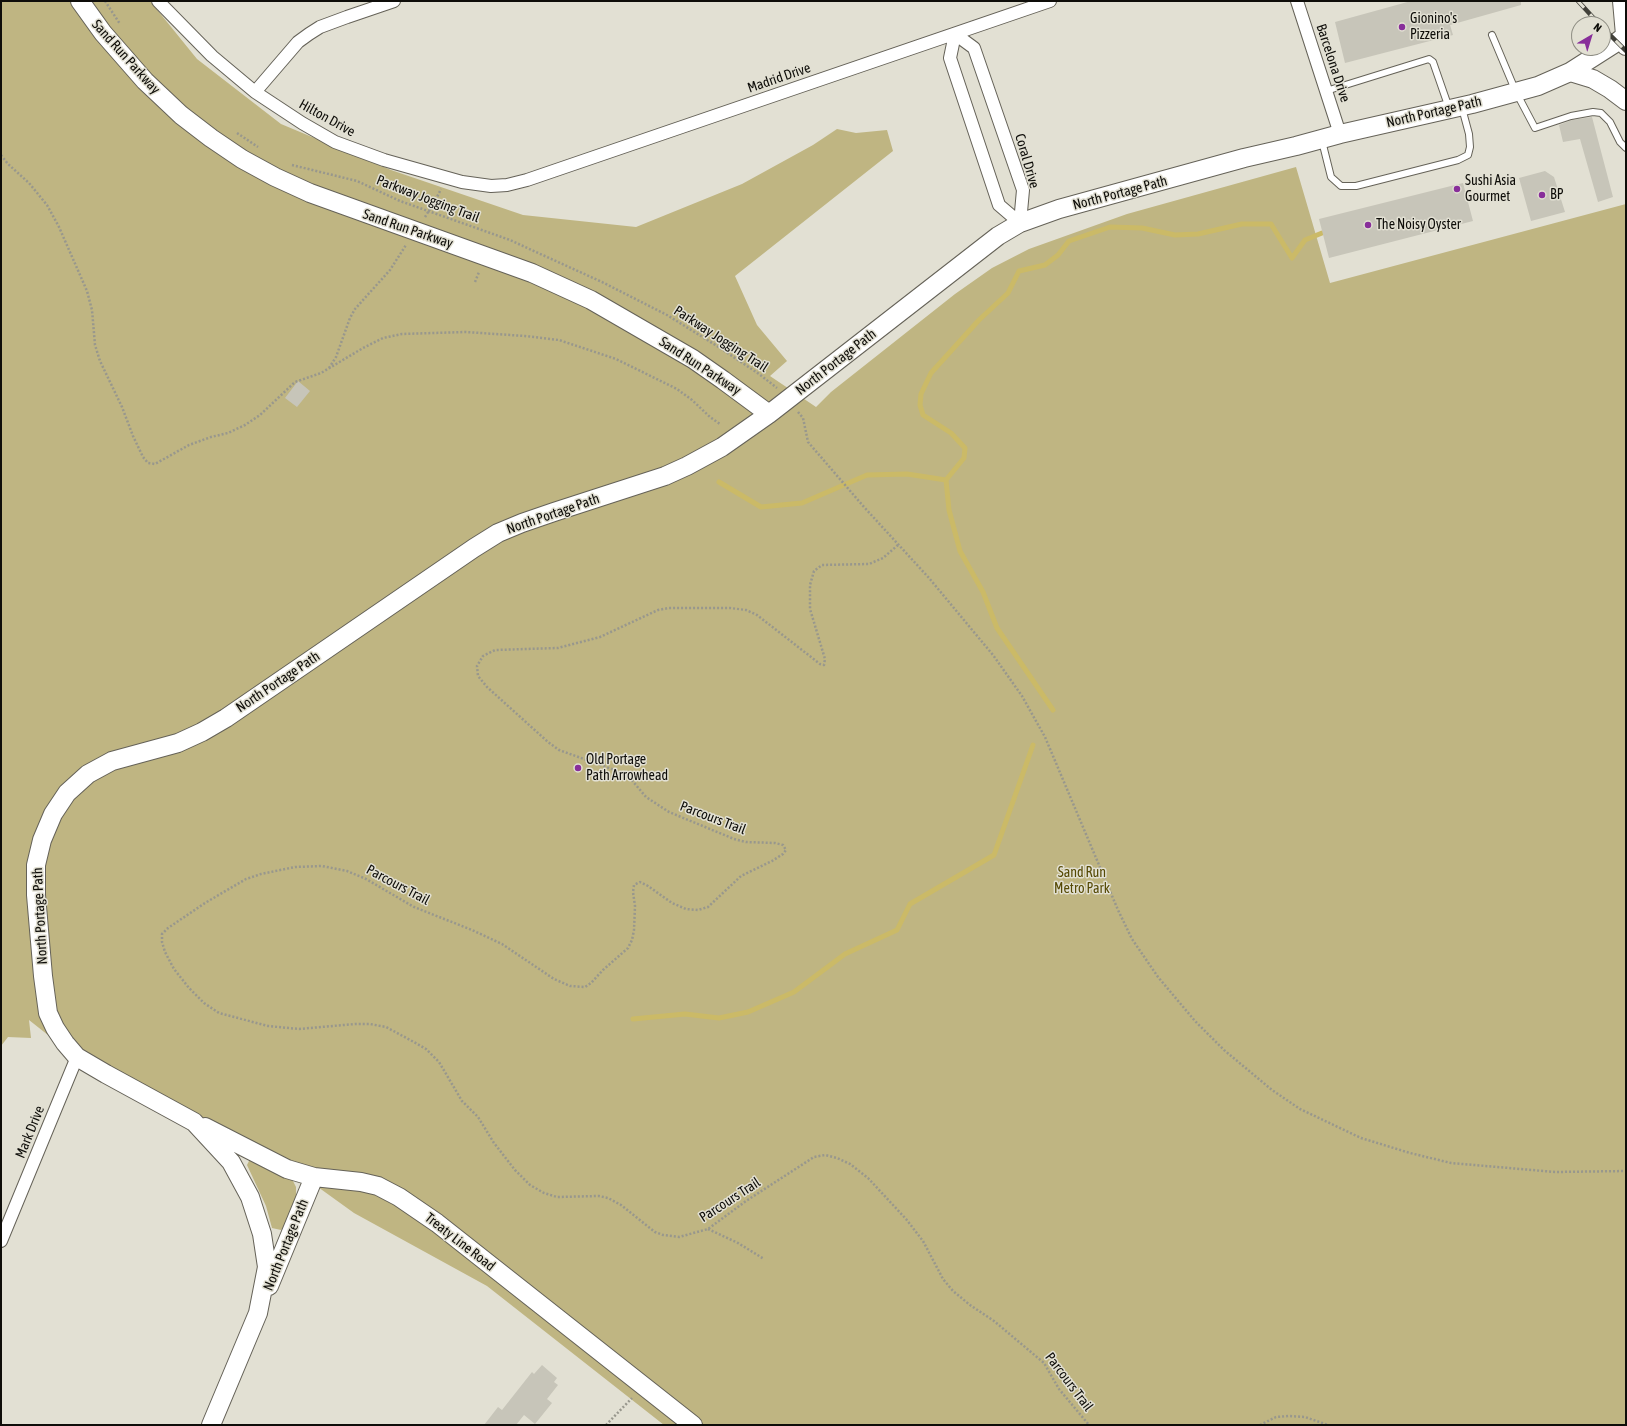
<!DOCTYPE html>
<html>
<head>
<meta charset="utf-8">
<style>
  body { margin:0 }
  #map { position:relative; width:1627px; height:1426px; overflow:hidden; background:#e2e0d3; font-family:"Asap Condensed",sans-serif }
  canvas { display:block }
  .frame { position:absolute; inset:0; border:2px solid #0e0d09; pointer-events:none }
  .north { position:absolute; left:1571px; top:16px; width:40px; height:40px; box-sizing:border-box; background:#e2e0d3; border:1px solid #8d8c82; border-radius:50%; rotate:38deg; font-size:11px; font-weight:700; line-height:16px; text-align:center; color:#0e0d09 }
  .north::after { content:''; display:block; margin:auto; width:14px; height:18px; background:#882e9a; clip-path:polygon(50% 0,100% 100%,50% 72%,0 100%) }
</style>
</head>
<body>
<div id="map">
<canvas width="1627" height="1426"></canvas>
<div class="frame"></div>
<div class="north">N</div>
</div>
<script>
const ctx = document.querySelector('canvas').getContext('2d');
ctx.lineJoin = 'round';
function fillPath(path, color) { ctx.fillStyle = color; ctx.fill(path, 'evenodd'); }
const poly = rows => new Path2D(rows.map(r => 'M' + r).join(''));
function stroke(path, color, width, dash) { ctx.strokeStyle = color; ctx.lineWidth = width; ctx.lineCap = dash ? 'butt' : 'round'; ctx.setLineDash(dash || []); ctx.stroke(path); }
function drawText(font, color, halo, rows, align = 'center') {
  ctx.font = font + ' "Asap Condensed",sans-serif'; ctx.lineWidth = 3; ctx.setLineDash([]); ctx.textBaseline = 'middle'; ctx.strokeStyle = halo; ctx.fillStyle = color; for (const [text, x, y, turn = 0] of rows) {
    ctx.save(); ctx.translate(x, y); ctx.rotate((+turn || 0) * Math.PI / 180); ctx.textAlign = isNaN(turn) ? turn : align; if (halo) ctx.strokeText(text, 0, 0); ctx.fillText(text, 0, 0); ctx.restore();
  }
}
const green = poly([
  [1,1,150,1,197,59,281,124,391,170,523,215,636,227,742,184,813,145,837,129,856,133,887,130,893,151,735,276,757,325,787,361,770,376,816,407,831,392,955,294,992,268,1029,249,1127,214,1296,167,1330,283,1626,204,1626,1425,664,1425,487,1286,354,1213,286,1164,53,1039,29,1020,31,1038,8,1037,1,1046],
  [253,1159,292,1179,296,1187,296,1198,285,1226,281,1230,272,1228,266,1206,247,1165,249,1161]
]);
const stream = poly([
  [719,482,761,507,802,503,867,475,907,474,946,480],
  [1053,710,997,628,983,592,960,551,949,510,946,480,964,458,965,448,951,433,923,415,920,405,921,394,931,373,979,320,1008,293,1019,271,1045,265,1058,255,1069,241,1110,227,1142,228,1175,235,1198,234,1242,224,1271,224,1292,258,1305,240,1322,233],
  [633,1019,685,1014,719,1018,748,1012,794,992,845,954,897,930,910,904,994,855,1033,745]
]);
const building = poly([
  [1411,1,1521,1,1521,5,1450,25,1453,35,1345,63,1335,22],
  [1592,117,1613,197,1598,202,1580,139,1563,142,1559,125,1572,120],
  [1545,171,1554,177,1565,212,1531,221,1519,178],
  [1463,183,1473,221,1329,258,1319,219],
  [298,381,310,391,297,407,285,398],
  [542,1365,557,1378,554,1382,558,1385,547,1399,552,1403,535,1424,524,1415,516,1425,484,1425,498,1407,502,1410,532,1372,534,1374]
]);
const path = poly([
  [105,1,120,24],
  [237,133,258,147],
  [1,155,8,164,29,183,47,205,59,227,87,291,92,310,95,345,100,361,122,407,133,436,143,457,148,463,155,464,189,445,211,437,228,433,245,425,260,415,295,382,321,373,363,348,383,338,402,334,466,332,525,336,559,340,616,359,677,389,692,400,710,417,720,424],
  [292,165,357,181,400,201,510,240,536,252,602,282,667,315,717,346,759,374,777,388],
  [425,217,435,201,441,189],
  [475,282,479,272],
  [329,368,336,357,350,318,355,309,390,270,406,245],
  [798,412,803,418,808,442,864,507,929,578,993,655,1022,696,1045,737,1118,910,1132,939,1158,977,1195,1021,1224,1050,1272,1090,1300,1109,1361,1138,1410,1153,1451,1163,1555,1172,1626,1171],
  [898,545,883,558,869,564,822,565,814,571,810,585,810,609,825,659,824,665,820,664,757,615,746,610,730,608,669,608,658,610,600,637,558,648,495,650,483,656,477,666,478,676,487,687,548,742,559,750,620,772,630,778,646,797,669,812,734,839,746,842,775,843,783,845,786,850,783,854,772,861,741,876,708,907,698,910,686,909,672,903,648,886,640,882,634,885,633,892,635,906,634,930,632,940,628,948,603,970,591,983,585,987,570,986,554,979,502,944,472,930,414,907,366,879,347,871,322,866,295,867,261,874,246,879,205,903,168,928,162,934,162,942,165,952,174,969,189,988,204,1003,219,1013,268,1026,299,1029,355,1024,370,1024,386,1027,412,1041,426,1049,439,1062,462,1101,478,1117,494,1143,515,1170,530,1185,544,1193,557,1197,599,1196,608,1198,621,1205,655,1232,663,1235,679,1237,708,1229,746,1201,814,1157,825,1155,837,1158,850,1164,868,1178,906,1219,923,1241,943,1279,953,1291,970,1305,994,1321,1044,1363,1059,1389,1089,1425],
  [708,1229,738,1243,764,1259],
  [606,1425,632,1398],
  [1260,1425,1276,1417,1289,1416,1305,1417,1328,1425]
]);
const lane = poly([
  [1492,35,1516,92,1535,128,1571,116,1593,112,1601,113,1610,122,1620,142,1626,148],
  [1326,91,1429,59,1433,62,1449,108],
  [1322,141,1331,177,1341,186,1356,186,1458,160,1468,155,1470,147,1469,134,1462,108]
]);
const street = poly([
  [158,1,212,56,255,92,302,123,335,142,384,160,462,182,491,186,507,185,527,180,1050,1],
  [1297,1,1340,134],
  [955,34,950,58,999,205,1020,223],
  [955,34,974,48,1023,190,1020,223],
  [255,92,298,42,309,34,320,27,347,17,394,1],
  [1,1241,77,1057]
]);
const secondary = poly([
  [80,1,103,33,145,81,181,115,211,138,242,159,275,177,310,193,532,273,591,300,693,359,723,380,769,414],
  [1622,1,1626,46],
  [1570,72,1593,79,1610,89,1626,101],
  [205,1127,287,1169,314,1177,361,1182,378,1186,399,1197,437,1223,693,1425],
  [269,1286,314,1177],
  [211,1425,258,1313,267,1267,262,1234,250,1197,231,1162,194,1122,106,1074,77,1057,65,1043,55,1028,48,1013,43,976,36,895,36,865,42,840,53,814,67,793,88,774,112,761,178,743,202,732,226,718,474,548,498,533,522,523,554,512,665,476,687,466,722,447,769,414,998,236,1020,223,1059,209,1244,158,1296,146,1340,134,1472,104,1538,86,1570,72,1617,42,1626,35]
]);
const rail = poly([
  [1578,1,1599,24],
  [1603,28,1626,51]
]);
const markers = [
  [1402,27,4,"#882e9a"],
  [1457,189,4,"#882e9a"],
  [1542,195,4,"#882e9a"],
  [1368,225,4,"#882e9a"],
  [578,768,4,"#882e9a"]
];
const poiNames = [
  ["Gionino's",1410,19],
  ["Pizzeria",1410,35],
  ["Sushi Asia",1465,181],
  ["Gourmet",1465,197],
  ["BP",1550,195],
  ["The Noisy Oyster",1376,225],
  ["Old Portage",586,760],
  ["Path Arrowhead",586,776]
];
const streetNames = [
  ["Sand Run Parkway",126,57,48],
  ["Barcelona Drive",1333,63,72],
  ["Madrid Drive",779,78,-19],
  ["North Portage Path",1434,112,-13],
  ["Hilton Drive",327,118,29],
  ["Coral Drive",1027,161,74],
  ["North Portage Path",1120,193,-15],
  ["Parkway Jogging Trail",428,199,21],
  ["Sand Run Parkway",408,229,19],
  ["Parkway Jogging Trail",721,339,33],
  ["North Portage Path",836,362,-38],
  ["Sand Run Parkway",700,366,33],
  ["North Portage Path",553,514,-19],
  ["North Portage Path",278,682,-34],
  ["Parcours Trail",713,818,21],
  ["Parcours Trail",398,885,28],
  ["North Portage Path",40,916,-93],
  ["Mark Drive",30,1132,-68],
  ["Parcours Trail",730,1200,-33],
  ["Treaty Line Road",460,1242,38],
  ["North Portage Path",286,1245,-68],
  ["Parcours Trail",1069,1382,53]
];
const parkNames = [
  ["Sand Run",1082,873],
  ["Metro Park",1082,889]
];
fillPath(green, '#bfb582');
stroke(stream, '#cbba67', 5);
fillPath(building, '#c7c5b9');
stroke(lane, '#656258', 8);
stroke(street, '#656258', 14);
stroke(secondary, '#656258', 20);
stroke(path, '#98978d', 2.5, [2, 2]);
stroke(lane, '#fff', 6);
stroke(street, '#fff', 12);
stroke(secondary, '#fff', 18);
stroke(rail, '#414039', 4.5);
stroke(rail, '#e2e0d3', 3, [9]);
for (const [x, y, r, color] of markers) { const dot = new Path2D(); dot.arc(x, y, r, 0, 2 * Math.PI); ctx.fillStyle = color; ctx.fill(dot); stroke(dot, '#e2e0d3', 1.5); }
drawText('14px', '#0e0d09', '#e2e0d3', poiNames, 'left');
drawText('14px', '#0e0d09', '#e2e0d3', streetNames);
drawText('14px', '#554904', '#e2e0d3', parkNames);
</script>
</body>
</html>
